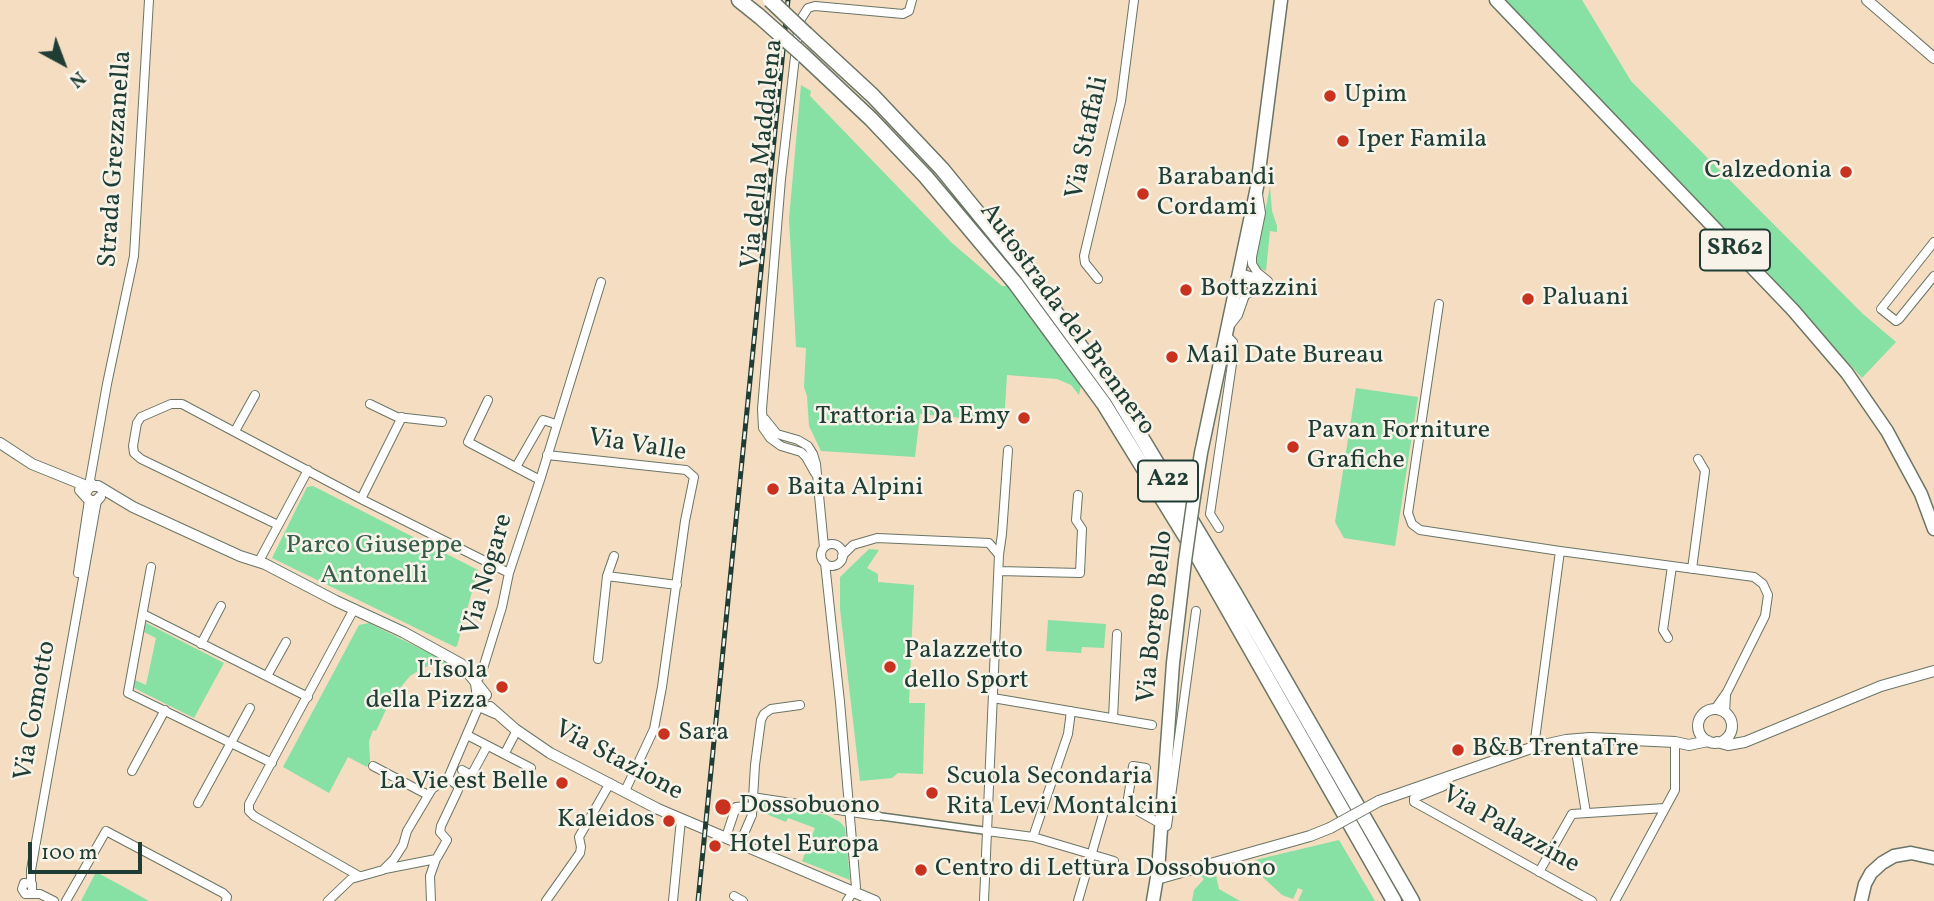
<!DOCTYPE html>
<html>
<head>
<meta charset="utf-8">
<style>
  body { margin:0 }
  #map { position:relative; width:1934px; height:901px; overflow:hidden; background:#f4ddc1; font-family:Vollkorn,serif }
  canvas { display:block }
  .north { position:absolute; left:28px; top:28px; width:70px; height:70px; -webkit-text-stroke:5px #f7f3e8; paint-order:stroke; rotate:139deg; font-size:19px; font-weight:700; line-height:28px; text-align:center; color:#1f3d34 }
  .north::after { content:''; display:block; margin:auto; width:24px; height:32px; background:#1f3d34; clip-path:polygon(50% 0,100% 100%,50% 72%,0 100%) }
  .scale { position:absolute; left:28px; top:842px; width:114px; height:32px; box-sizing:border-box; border:4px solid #1f3d34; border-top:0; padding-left:9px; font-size:21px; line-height:24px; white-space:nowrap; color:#1f3d34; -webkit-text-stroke:5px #f7f3e8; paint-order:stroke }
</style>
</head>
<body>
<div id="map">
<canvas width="1934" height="901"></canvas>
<div class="north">N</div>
<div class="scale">100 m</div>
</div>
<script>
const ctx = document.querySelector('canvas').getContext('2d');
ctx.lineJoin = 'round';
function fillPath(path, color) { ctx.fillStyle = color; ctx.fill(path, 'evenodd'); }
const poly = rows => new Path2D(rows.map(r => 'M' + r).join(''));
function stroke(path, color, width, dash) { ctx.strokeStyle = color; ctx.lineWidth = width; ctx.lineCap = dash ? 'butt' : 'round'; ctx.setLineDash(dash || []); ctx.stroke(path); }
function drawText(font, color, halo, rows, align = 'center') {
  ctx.font = font + ' Vollkorn,serif'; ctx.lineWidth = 5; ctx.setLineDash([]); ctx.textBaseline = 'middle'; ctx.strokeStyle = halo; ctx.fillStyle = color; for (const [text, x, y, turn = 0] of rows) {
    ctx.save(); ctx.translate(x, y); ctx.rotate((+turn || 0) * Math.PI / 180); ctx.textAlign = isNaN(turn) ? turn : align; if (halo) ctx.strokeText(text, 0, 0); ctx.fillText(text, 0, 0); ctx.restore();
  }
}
const green = poly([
  [1503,0,1582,0,1631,81,1863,314,1896,342,1862,378,1770,275],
  [801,85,811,91,810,96,952,243,1002,286,1011,286,1081,385,1079,395,1071,385,1057,379,1007,375,1004,422,920,414,915,457,821,451,809,426,807,396,804,387,806,348,796,347,792,272,789,219],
  [1270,186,1272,211,1277,226,1277,232,1270,231,1266,271,1259,268,1256,258],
  [1356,388,1418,397,1395,546,1344,538,1335,522],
  [313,486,478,570,457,646,455,647,272,558,307,487],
  [869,549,879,550,867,568,878,574,878,582,914,585,909,703,925,703,923,774,898,773,892,778,860,781,840,609,840,577],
  [1048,620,1106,624,1104,648,1082,647,1081,653,1046,651],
  [146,623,224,663,194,718,134,688,135,680,146,685,156,638,144,632],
  [369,623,451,664,435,664,423,668,410,676,391,699,376,731,373,730,369,741,370,761,367,767,348,757,329,793,283,767,359,625],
  [763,803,827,815,840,822,845,828,850,880,802,861,815,828,788,818,786,822,771,816,762,811],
  [1339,840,1375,901,1298,901,1303,890,1298,888,1293,899,1282,895,1255,870,1255,860],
  [1215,871,1219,889,1240,901,1192,901,1194,890,1204,879,1200,875],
  [96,872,122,886,149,901,81,901]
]);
const pedestrian = poly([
  [878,816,987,831]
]);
const minor = poly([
  [1258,194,1261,213,1252,257,1252,264,1257,272,1268,281],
  [1934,242,1881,309,1896,321,1899,319,1934,276],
  [1240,273,1264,280],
  [1098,279,1085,263,1084,256,1121,101,1134,0],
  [1238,282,1263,285],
  [1439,304,1408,513,1412,524,1420,530,1560,551,1534,747],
  [1231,324,1238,315,1245,295,1267,285],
  [488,400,468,442,540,480],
  [370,404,397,417,442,422],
  [765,419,777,434,798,440,808,446,813,454,816,464,824,547],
  [235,431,255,395],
  [547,455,686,470,694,477,685,521,662,687,654,729,625,791],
  [516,467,543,420,556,424],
  [815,473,806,457,801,452,781,446,770,438,763,428,762,409,781,179,799,22,808,8,815,6,903,14,909,11,912,0],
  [93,485,90,480,107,384,134,256,149,0],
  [361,499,402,417],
  [278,525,141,459,134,453,133,446,137,423,141,417,171,404,182,404,363,500,509,573],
  [1219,528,1210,514,1234,350,1233,342,1225,334],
  '821 555a11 11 0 1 1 22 0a11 11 0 1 1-22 0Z',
  [1560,551,1754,577,1763,584,1768,595,1765,616,1727,692,1715,709],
  [842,556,853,545,877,538,989,543,999,555],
  [259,561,308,470],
  [825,563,840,702,856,887,847,901],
  [151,567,128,693,272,763],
  [1692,569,1705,471,1698,459],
  [999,571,1080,573,1082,529,1076,520,1078,495],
  [78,573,89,500],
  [607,576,677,585],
  [354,609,249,804,249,811,254,816,359,876],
  [143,614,308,697],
  [1668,638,1663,630,1672,566],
  [201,644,221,606],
  [598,659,607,576,614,556],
  [267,676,286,642],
  [476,681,481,675,489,649,502,607,509,573,540,480,601,282],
  [993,698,1152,725],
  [1725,713,1726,695],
  [1113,718,1117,634],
  [467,735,531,768],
  [1574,739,1586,813],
  [505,753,517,730],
  [373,766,428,795],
  [1146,768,1133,766,1127,805,1161,824],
  [462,770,469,774,473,772,487,746],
  [132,771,165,710],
  [1452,775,1444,786,1414,798,1414,802,1592,901],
  [752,797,878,816],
  [198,803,250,708],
  [1163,828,1167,826,1196,611],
  [987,831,1033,837,1114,861],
  [726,837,736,807,746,806,751,810,752,815],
  [1033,837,1068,734,1071,711],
  [740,843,752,815,755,765,761,720,764,714,771,709,800,705],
  [385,869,436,859,438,856,447,840,440,832,441,826,458,790,458,786,448,778],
  [1539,872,1572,814,1665,808],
  [31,883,31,870,97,500],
  [32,892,32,884,24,883,22,889,25,894,40,894,54,901],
  [734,896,743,901],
  [66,901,106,831,223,893,227,897,226,901],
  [328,901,351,879,383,870,394,859,403,845,407,831,432,789,448,778,479,706],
  [431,901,430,876,436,859],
  [546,901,580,853,581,847,579,837,610,783],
  [673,901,681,819],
  [984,901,999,555,1002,534,1008,450],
  [1078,901,1104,811],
  [1615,901,1675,790,1675,742]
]);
const tertiary = poly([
  [1867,0,1934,58],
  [0,443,32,464,89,487],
  [80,490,90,501,96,501,100,497],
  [85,493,90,486,98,486,133,507,240,556,265,564,336,601,403,632,461,664,486,695],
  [476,683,479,706,495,713],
  [490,707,515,729,550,753,658,809,875,901],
  '1698 726a17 17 0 1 1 34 0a17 17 0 1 1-34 0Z',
  [1717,742,1728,745,1745,742,1881,686,1934,671],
  [1379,801,1534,747,1566,740,1590,738,1675,742,1689,745,1708,741],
  [1157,879,1310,836,1330,828]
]);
const primary = poly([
  [1194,497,1201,453,1257,187,1281,0],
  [1153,901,1158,871,1173,663,1185,561]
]);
const trunk = poly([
  [1496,0,1793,310,1847,373,1887,431,1921,494,1934,529],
  [1861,901,1865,884,1871,873,1882,863,1894,856,1911,853,1934,858]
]);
const motorway = poly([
  [739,0,759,16],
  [806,34,873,96,942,169,1026,272,1116,395,1234,592,1412,901],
  [803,55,871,119,926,177,1015,283,1104,404,1197,555,1394,901]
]);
const rail = poly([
  [698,901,788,0]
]);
const tertiaryBridge = poly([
  [1330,828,1379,801]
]);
const primaryBridge = poly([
  [1185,561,1194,497]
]);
const motorwayBridge = poly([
  [770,0,806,34],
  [759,16,803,55]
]);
const markers = [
  [1330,96,7,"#c8321e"],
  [1343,141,7,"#c8321e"],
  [1846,172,7,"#c8321e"],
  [1143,194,7,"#c8321e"],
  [1186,290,7,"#c8321e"],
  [1528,299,7,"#c8321e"],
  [1172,357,7,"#c8321e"],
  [1024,418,7,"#c8321e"],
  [1293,447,7,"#c8321e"],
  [773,489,7,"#c8321e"],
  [890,667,7,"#c8321e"],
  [502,687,7,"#c8321e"],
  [664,734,7,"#c8321e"],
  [1458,750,7,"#c8321e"],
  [562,783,7,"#c8321e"],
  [932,793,7,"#c8321e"],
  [723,807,9,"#c8321e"],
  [669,821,7,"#c8321e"],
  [715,846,7,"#c8321e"],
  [921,870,7,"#c8321e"]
];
const shields = [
  [1735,250,70],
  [1168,481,60]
];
const shieldNames = [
  ["SR62",1735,250],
  ["A22",1168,481]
];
const poiNames = [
  ["Upim",1344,96],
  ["Iper Famila",1357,141],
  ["Calzedonia",1832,172,"right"],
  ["Barabandi",1157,179],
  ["Cordami",1157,209],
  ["Bottazzini",1200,290],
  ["Paluani",1542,299],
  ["Mail Date Bureau",1186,357],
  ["Trattoria Da Emy",1010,418,"right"],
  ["Pavan Forniture",1307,432],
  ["Grafiche",1307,462],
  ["Baita Alpini",787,489],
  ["Palazzetto",904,652],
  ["dello Sport",904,682],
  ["L'Isola",488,672,"right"],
  ["della Pizza",488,702,"right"],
  ["Sara",678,734],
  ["B&B TrentaTre",1472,750],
  ["Scuola Secondaria",946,778],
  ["Rita Levi Montalcini",946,808],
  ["La Vie est Belle",548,783,"right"],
  ["Dossobuono",739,807],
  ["Kaleidos",655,821,"right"],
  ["Hotel Europa",729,846],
  ["Centro di Lettura Dossobuono",935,870]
];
const streetNames = [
  ["Via Staffali",1089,138,-78],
  ["Via della Maddalena",764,154,-84],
  ["Strada Grezzanella",117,159,-86],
  ["Autostrada del Brennero",1066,320,54],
  ["Via Valle",637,447,9],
  ["Via Nogare",489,575,-74],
  ["Via Borgo Bello",1157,617,-84],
  ["Via Comotto",37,711,-80],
  ["Via Stazione",618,762,28],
  ["Via Palazzine",1510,831,29]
];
const parkNames = [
  ["Parco Giuseppe",374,547],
  ["Antonelli",374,577]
];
fillPath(green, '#87e0a4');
stroke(pedestrian, '#6a7565', 9);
stroke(minor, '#6a7565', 10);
stroke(tertiary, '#6a7565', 12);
stroke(primary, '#6a7565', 15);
stroke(trunk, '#6a7565', 15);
stroke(motorway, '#6a7565', 17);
stroke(pedestrian, '#fff', 6);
stroke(minor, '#fff', 8);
stroke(tertiary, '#fff', 10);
stroke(primary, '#fff', 12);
stroke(trunk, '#fff', 12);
stroke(motorway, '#fff', 14);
stroke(rail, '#1f3d34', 5);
stroke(rail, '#f7f3e8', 2.5, [8]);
stroke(tertiaryBridge, '#6a7565', 12, []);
stroke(primaryBridge, '#6a7565', 15, []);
stroke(motorwayBridge, '#6a7565', 17, []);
stroke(tertiaryBridge, '#fff', 10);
stroke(primaryBridge, '#fff', 12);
stroke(motorwayBridge, '#fff', 14);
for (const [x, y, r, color] of markers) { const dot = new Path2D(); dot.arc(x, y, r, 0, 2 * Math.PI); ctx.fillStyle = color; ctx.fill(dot); stroke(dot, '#f7f3e8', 2.5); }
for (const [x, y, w] of shields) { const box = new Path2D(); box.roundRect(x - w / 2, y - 20.5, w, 41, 5); ctx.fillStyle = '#f7f3e8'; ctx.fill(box); stroke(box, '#1f3d34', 2); }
drawText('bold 24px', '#1f3d34', null, shieldNames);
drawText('26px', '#1f3d34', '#f7f3e8', poiNames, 'left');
drawText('26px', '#1f3d34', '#f7f3e8', streetNames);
drawText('26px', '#345e4a', '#f7f3e8', parkNames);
</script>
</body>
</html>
